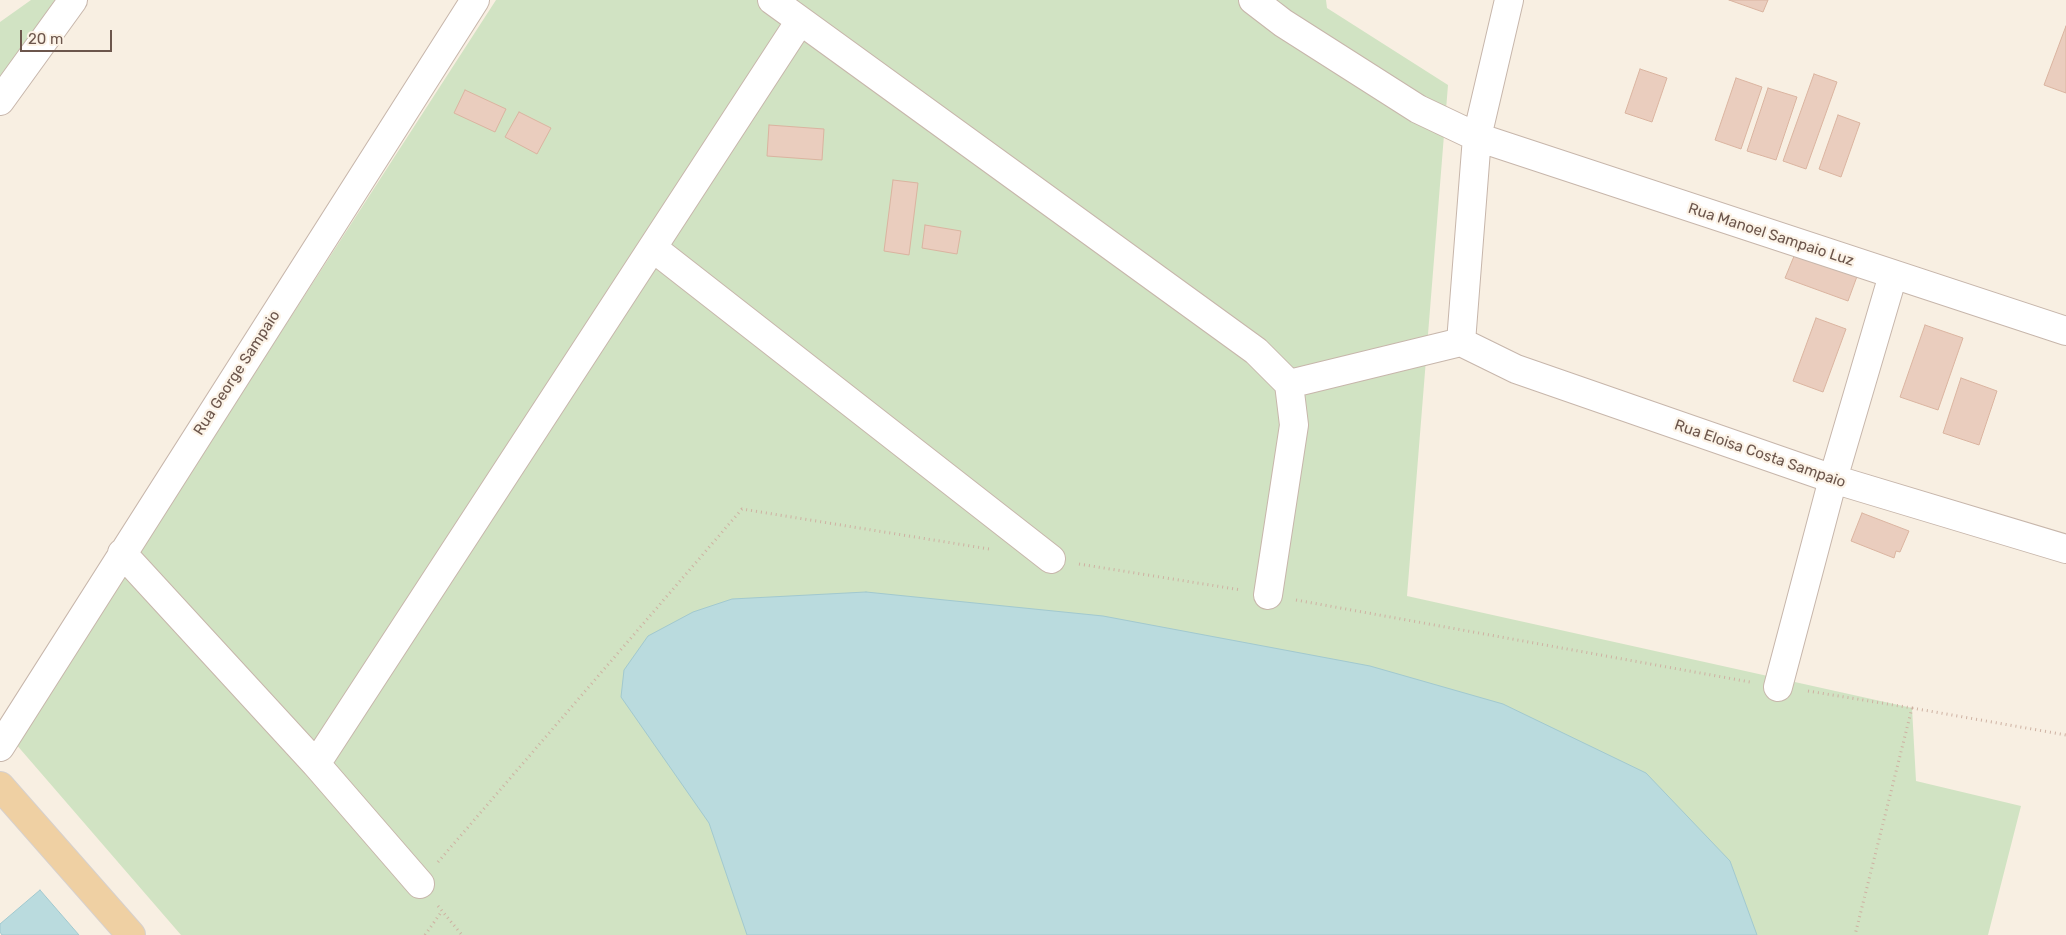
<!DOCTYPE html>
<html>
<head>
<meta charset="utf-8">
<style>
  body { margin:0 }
  #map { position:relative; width:2066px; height:935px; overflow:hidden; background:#f8efe2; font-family:Rubik,sans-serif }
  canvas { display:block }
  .scale { position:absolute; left:20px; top:30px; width:92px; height:22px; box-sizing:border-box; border:2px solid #6c564c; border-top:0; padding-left:6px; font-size:15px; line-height:18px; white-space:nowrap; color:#6c564c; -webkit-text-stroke:4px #fcf3e7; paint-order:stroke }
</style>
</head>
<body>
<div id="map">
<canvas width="2066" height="935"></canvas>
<div class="scale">20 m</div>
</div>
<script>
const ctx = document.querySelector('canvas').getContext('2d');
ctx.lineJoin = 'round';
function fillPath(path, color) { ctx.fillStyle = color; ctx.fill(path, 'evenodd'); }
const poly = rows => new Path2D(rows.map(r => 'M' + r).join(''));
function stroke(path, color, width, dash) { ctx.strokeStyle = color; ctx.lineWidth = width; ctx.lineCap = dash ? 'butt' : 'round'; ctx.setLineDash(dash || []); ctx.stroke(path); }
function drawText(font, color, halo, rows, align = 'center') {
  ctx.font = font + ' Rubik,sans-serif'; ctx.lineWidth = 4.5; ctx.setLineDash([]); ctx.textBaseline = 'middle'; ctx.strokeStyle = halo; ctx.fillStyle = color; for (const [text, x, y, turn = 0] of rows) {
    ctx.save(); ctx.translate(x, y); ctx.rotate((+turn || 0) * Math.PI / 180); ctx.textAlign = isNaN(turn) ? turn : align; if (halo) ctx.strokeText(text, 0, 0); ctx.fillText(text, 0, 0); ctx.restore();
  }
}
const green = poly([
  [31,0,55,0,0,78,0,22],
  [496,0,1326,0,1327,8,1448,85,1407,596,1912,708,1916,781,2021,806,1988,935,181,935,15,743]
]);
const water = poly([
  [866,592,1103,616,1370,666,1503,704,1646,773,1730,861,1757,935,747,935,709,823,621,697,624,670,648,636,693,612,732,599,866,592],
  [40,890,79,935,2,935,0,932,0,924,40,890]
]);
const building = poly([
  [1729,0,1768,0,1763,12,1729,0],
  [2066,26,2066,93,2044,85,2066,26],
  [1640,69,1667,78,1652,122,1625,113,1640,69],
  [1814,74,1837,82,1806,169,1783,161,1814,74],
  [1736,78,1762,87,1741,149,1715,140,1736,78],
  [1768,88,1797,97,1776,160,1747,151,1768,88],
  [465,90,506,109,495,132,454,113,465,90],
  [519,112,551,128,537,154,505,137,519,112],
  [1838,115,1860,123,1841,177,1819,169,1838,115],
  [769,125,824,129,822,160,767,156,769,125],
  [893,180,918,183,909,255,884,251,893,180],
  [925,225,961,231,957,254,922,248,925,225],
  [1797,249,1859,271,1848,301,1785,278,1797,249],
  [1816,318,1846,329,1823,392,1793,381,1816,318],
  [1925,325,1963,338,1938,410,1900,397,1925,325],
  [1961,378,1997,391,1979,445,1943,433,1961,378],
  [1862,513,1909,531,1900,552,1896,551,1894,558,1851,541,1862,513]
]);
const path = poly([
  [1079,564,1241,590],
  [1296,600,1750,682],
  [1808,691,1912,708,1855,935],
  [1912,708,2066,735],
  [438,862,742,509,989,549],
  [438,906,462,935],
  [425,935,442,911]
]);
const minor = poly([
  [772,0,1256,351,1289,384,1294,425,1268,595],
  [1253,0,1283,23,1418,109,1477,137,2066,331],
  [0,101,73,0],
  [653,248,1051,559],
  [1461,342,1516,369,1833,479,2066,549],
  [1461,342,1477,137,1509,0],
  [1289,384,1461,342],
  [122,553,316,764,420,884],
  [1778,687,1833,479,1893,275],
  [0,747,475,0],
  [316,764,800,21]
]);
const major = poly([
  [0,786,131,935]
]);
const streetNames = [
  ["Rua Manoel Sampaio Luz",1771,235,18],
  ["Rua George Sampaio",237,373,-57],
  ["Rua Eloisa Costa Sampaio",1760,454,19]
];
fillPath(green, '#d1e3c3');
fillPath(water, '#badbde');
stroke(water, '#a2c9cf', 1);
fillPath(building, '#eacdbe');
stroke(building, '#dab4a0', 1);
stroke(minor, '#c7b6ab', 30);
stroke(major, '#d6d0cd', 30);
stroke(path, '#ceb1a2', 3, [1, 4]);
stroke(minor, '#fff', 28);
stroke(major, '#efd0a3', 28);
drawText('15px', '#6c564c', '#fcf3e7', streetNames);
</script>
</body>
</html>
